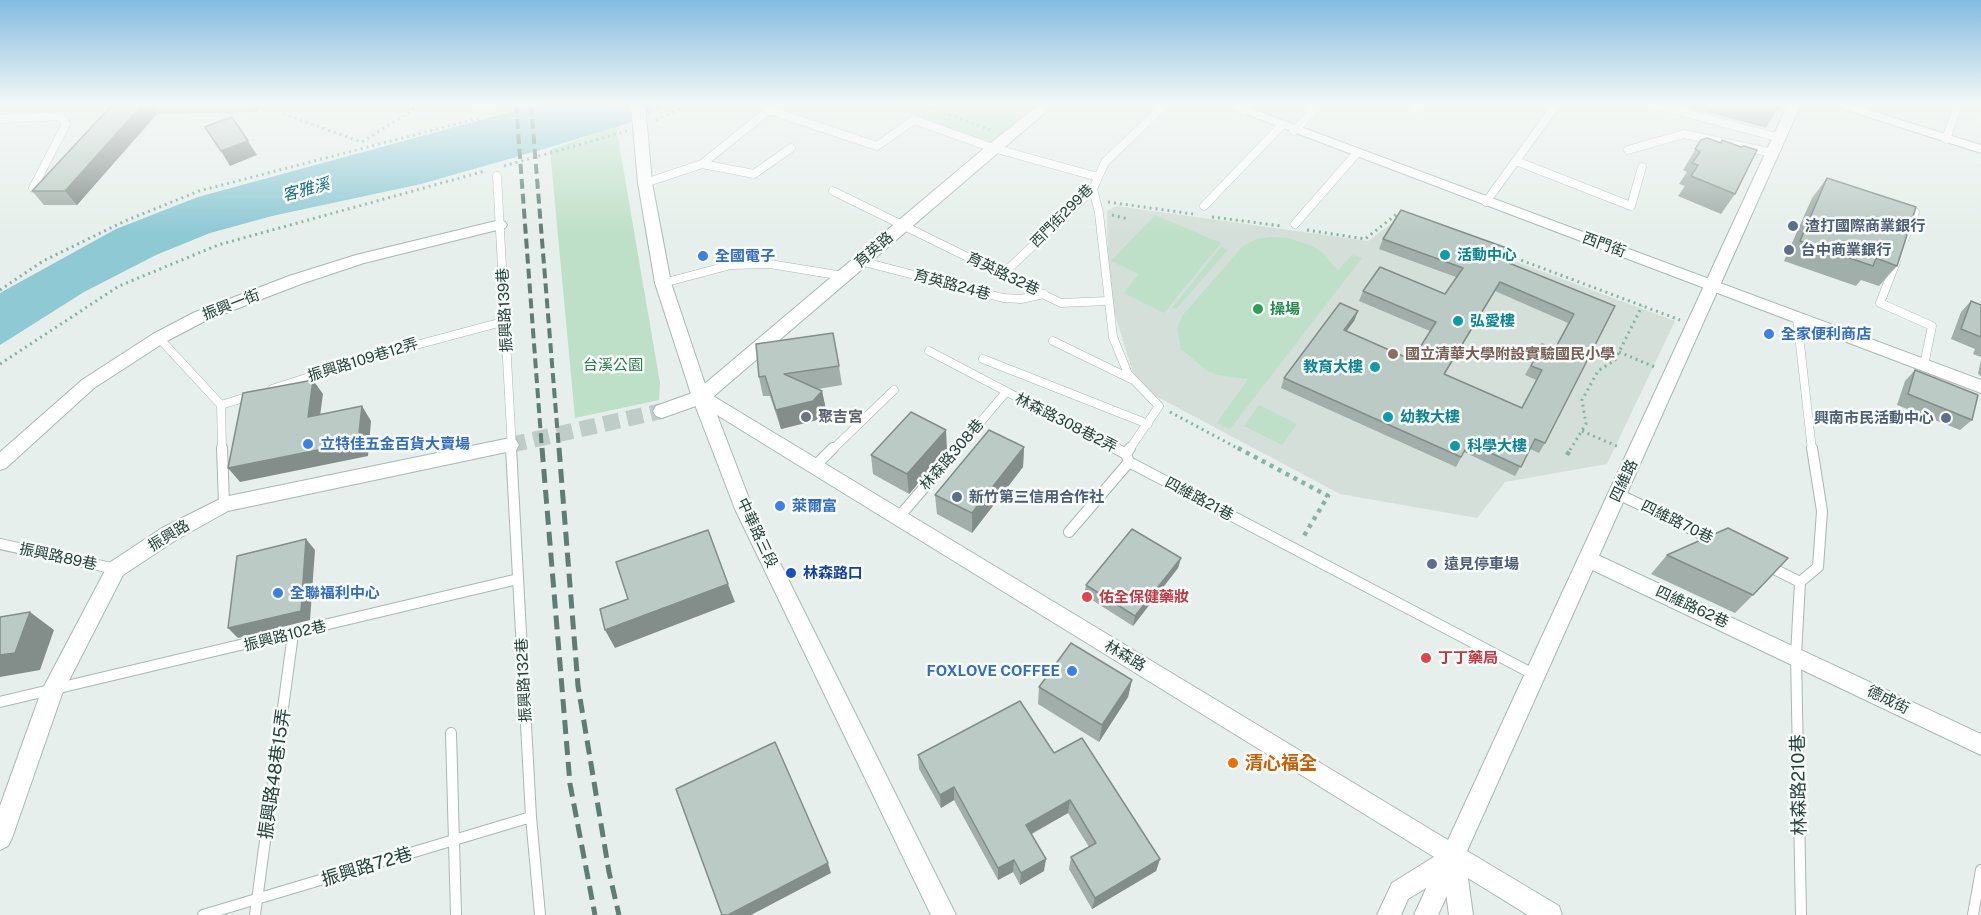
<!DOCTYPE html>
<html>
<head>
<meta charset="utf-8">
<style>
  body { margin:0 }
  canvas { display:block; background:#e6efeb }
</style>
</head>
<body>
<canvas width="1981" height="915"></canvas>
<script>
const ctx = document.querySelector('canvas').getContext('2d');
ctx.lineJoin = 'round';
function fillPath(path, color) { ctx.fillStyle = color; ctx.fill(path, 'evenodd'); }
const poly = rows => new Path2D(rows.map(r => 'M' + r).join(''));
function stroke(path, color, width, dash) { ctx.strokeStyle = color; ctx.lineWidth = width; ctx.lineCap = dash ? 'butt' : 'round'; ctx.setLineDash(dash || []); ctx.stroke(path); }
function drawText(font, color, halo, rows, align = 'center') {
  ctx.font = font + ' "Public Sans","Noto Sans TC",sans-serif'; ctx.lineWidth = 5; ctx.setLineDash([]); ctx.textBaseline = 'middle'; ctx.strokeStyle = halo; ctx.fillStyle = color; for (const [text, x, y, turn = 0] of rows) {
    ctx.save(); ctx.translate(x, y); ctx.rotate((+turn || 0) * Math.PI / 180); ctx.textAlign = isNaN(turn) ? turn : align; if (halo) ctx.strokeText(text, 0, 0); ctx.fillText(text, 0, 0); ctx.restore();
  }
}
const built = poly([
  [1117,206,1368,241,1399,218,1675,321,1607,464,1505,482,1477,518,1340,494,1137,386,1109,295,1107,211]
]);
const green = poly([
  [889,104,1048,104,993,148],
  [616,126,660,383,659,400,575,418,550,150],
  [1155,215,1221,243,1164,313,1124,293,1139,274,1111,261],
  [1271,237,1288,238,1310,245,1322,252,1338,271,1352,255,1362,258,1230,429,1217,423,1248,379,1217,375,1206,370,1181,349,1177,328,1182,316,1243,246,1257,239],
  [1221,247,1228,250,1176,309,1172,308],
  [1259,405,1297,424,1282,445,1244,426]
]);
const water = poly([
  [539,104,670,104,629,123,544,149,421,184,272,216,210,233,156,255,84,292,0,345,0,293,116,229,198,197]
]);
const minorTunnel = poly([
  [510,445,662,411]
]);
const pathFar1 = poly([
  [400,104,414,109],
  [921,104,993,131],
  [283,114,362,142,422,104],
  [656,120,691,104],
  [504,166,627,131],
  [1108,202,1193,214],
  [1112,215,1128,219],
  [1212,217,1282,226],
  [1307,230,1365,239,1397,214,1402,216],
  [1510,256,1680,320],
  [0,290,43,261,125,221,199,191,479,118],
  [1619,352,1657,368],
  [0,364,119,286,218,245,485,171],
  [1170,412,1241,450],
  [1582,431,1619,447],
  [1570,450,1586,424,1582,400,1598,371,1615,360,1642,306]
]);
const path = poly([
  [1238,448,1328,496,1302,539],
  [1567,455,1571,448]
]);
const serviceFar1 = poly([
  [475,104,489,104],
  [1653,104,1780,138],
  [1413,110,1418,104],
  [1243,111,1250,104],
  [0,119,60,116,66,124,33,188],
  [1294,131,1320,104],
  [1946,139,1958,104],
  [1628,150,1684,134,1773,153],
  [1516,161,1631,206,1642,167],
  [702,164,754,174,791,148],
  [497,176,512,450],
  [645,183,702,164,769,110,877,146,914,120,993,148,1098,177],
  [1093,189,1099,213,1113,337,1128,374,1159,406,1129,450],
  [833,191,1061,303,1107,301],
  [1486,202,1557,104],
  [1204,206,1281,126],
  [1295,224,1356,154],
  [1905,238,1915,212],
  [860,261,1003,298,1021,299,1044,294],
  [1896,262,1880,303,1932,326,1924,365],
  [1003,274,1093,189,1105,162,1166,104],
  [663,283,731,265,770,264,843,276],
  [1797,318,1812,450],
  [159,338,221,405,222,450],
  [1053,341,1131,379],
  [929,351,1118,450],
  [983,359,1148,424],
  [272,389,375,356,506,321],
  [221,405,253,395],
  [832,450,894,390],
  [957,450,1006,392]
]);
const service = poly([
  [222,448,224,504],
  [511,448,531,817,540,915],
  [1115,448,1126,454],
  [1130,448,1126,454,1129,462,1535,675],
  [814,467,833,448],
  [1618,494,1716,541],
  [898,518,958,448],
  [1069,532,1129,462],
  [0,544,116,569],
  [1766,565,1800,582],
  [0,702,518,579],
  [451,733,456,915],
  [203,915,531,817],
  [255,915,293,634],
  [1801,915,1796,655,1800,582,1818,567,1822,511,1812,448],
  [1973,915,1981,870]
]);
const minor = poly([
  [1040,104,1055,104,707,402,662,418,656,416,653,411,656,406,695,392,988,145,1040,104],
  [1220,104,1239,104,1981,380,1981,393,1220,104],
  [500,220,505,222,507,225,505,228,364,263,301,284,205,321,165,342,94,388,6,468,0,470,0,452,82,380,153,334,193,313,289,276,356,255,500,220],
  [510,438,516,440,519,445,516,450,228,511,176,540,123,575,62,694,12,838,8,846,0,850,0,806,41,692,109,563,162,528,224,497,510,438],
  [1589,551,1981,734,1981,755,1582,565,1579,559,1582,553,1589,551],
  [1453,845,1461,849,1465,857,1473,915,1449,915,1444,877,1408,899,1401,915,1377,915,1392,883,1453,845]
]);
const tertiary = poly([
  [631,104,645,104,652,183,671,283,708,393,1448,840,1788,104,1801,104,1467,851,1559,906,1562,915,1528,915,1458,872,1438,915,1414,915,1439,860,717,415,753,509,956,915,931,915,735,509,692,397,655,283,638,183,631,104],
  [1828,104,1849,104,1981,145,1981,153,1828,104]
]);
const railFar1 = poly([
  [516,104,542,450],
  [531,104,559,450]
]);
const rail = poly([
  [542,448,570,784,595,915],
  [559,448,578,686,609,872,619,915]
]);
const wall = poly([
  [113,104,261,104,256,112,157,114,77,205,44,205,32,191],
  [1682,104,1781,104,1766,128,1682,105],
  [1701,140,1735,194,1721,214,1678,196,1685,186,1679,184,1687,172,1683,170],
  [1827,178,1897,266,1879,286,1861,280,1856,286,1784,261,1812,198],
  [1383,239,1509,263,1615,306,1545,443,1539,453,1530,449,1515,476,1464,452,1456,467,1281,388,1284,378,1358,311,1354,321,1346,331,1412,360,1430,331,1359,301,1363,291,1445,294,1456,277,1379,249],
  [1495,291,1568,323,1554,349,1542,344,1525,375,1536,380,1521,408,1445,374],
  [1971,301,1981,305,1981,357,1973,354,1975,349,1951,339,1961,312],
  [1981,360,1981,376,1978,374],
  [839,366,842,385,818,389,822,391,826,410,817,420,781,429,770,396,763,396,759,377],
  [1915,370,1972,420,1960,430,1897,405,1905,381],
  [1024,447,1023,467,972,533,937,514,935,495],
  [947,450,909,494,873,474,871,455],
  [1667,555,1753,595,1735,613,1651,574],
  [1181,558,1178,568,1133,626,1084,595,1086,585],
  [1132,680,1128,697,1099,742,1038,704,1039,687],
  [1054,753,1160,859,1156,871,1092,909,1069,869,1071,857,1089,847,1068,813,1032,834,1044,871,1020,885,1013,872,998,880,954,800,941,808,919,769,918,755]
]);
const shadedWall = poly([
  [143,104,150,104,157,114,77,205,65,191],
  [252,104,261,104,256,112],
  [248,141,257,155,230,166,221,151],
  [1500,282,1495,291,1439,383,1444,374],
  [1358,311,1354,321,1340,340,1344,330],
  [313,380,323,394,318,431,308,417],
  [822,391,826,410,817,420,781,429,776,410],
  [362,406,371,421,368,456,240,482,228,468],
  [946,430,947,450,909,494,907,474],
  [1024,447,1023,467,972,533,972,513],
  [306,539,315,550,310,620,238,638,228,628],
  [1181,558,1178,568,1133,626,1135,616],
  [728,584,735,602,615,648,605,630],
  [30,612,54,630,40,670,0,677,0,655],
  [1132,680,1128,697,1099,742,1102,725],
  [954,787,954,800,941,808,940,795],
  [1070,800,1068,813,1025,837,1026,825],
  [1046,859,1044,871,1020,885,1021,873],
  [1160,859,1156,871,1092,909,1095,898],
  [1014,860,1013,872,998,880,998,868],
  [828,863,831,873,751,915,728,915]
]);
const building = poly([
  [113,104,143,104,65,191,32,191,113,104],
  [1767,104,1781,104,1779,108,1767,104],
  [232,117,248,141,221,151,205,127,232,117],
  [1707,138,1721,143,1722,140,1741,147,1744,146,1757,150,1735,194,1691,176,1698,165,1692,163,1700,152,1695,149,1701,140,1707,138],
  [1827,178,1916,207,1897,266,1876,258,1873,266,1800,241,1827,178],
  [1401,210,1515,251,1509,263,1615,306,1545,443,1535,439,1521,467,1469,443,1461,457,1284,378,1340,303,1358,311,1344,330,1412,360,1436,322,1363,291,1380,267,1445,294,1463,268,1383,239,1401,210],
  [1500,282,1574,314,1555,349,1542,344,1531,366,1542,370,1522,408,1444,374,1500,282],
  [1971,301,1981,305,1981,337,1961,329,1971,301],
  [833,333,839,366,784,374,822,391,813,401,776,410,765,376,759,377,756,344,833,333],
  [1915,370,1978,395,1972,420,1908,394,1915,370],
  [313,380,308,417,362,406,358,442,228,468,243,393,313,380],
  [911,412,946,430,907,474,871,455,911,412],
  [989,430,1024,447,972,513,935,495,989,430],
  [1728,528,1788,558,1753,595,1667,555,1728,528],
  [1132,529,1181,558,1135,616,1086,585,1132,529],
  [708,530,728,584,605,630,600,609,628,599,616,562,708,530],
  [306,539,301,611,228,628,237,556,306,539],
  [30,612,15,653,0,655,0,617,30,612],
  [1071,643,1132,680,1102,725,1039,687,1071,643],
  [1020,701,1054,753,1082,738,1160,859,1095,898,1071,857,1096,843,1070,800,1026,825,1046,859,1021,873,1014,860,998,868,954,787,940,795,918,755,1020,701],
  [775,742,828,863,728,915,722,915,676,789,775,742]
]);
const markers = [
  [1793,226,6,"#5c6f8a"],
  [1789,250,6,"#5c6f8a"],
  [1445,255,6,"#0f9aa8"],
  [703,256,6,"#3f7fe0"],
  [1258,309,6,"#2e9e5b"],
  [1458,321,6,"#0f9aa8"],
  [1769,334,6,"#3f7fe0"],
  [1393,354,6,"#8d6e63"],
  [1375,367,6,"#0f9aa8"],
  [806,417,6,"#6b7280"],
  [1388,417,6,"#0f9aa8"],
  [1946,418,6,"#5c6f8a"],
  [308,444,6,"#3f7fe0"],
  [1455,446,6,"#0f9aa8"],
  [957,497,6,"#5c6f8a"],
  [780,506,6,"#3f7fe0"],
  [1432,564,6,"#5c6f8a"],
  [791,573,6,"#1a4fb4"],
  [278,593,6,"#3f7fe0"],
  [1087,597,6,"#e0444e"],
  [1426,658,6,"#e0444e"],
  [1072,671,6,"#3f7fe0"],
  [1233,763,6,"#e8710a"]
];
const farStreetnames = [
  ["西門街299巷",1062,216,-45]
];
const serviceNames = [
  ["渣打國際商業銀行",1805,226],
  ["台中商業銀行",1801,250],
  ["興南市民活動中心",1934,418,"right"],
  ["新竹第三信用合作社",969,497],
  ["遠見停車場",1444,564]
];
const streetNames = [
  ["西門街",1604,245,20],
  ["育英路",874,250,-41],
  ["育英路32巷",1003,274,26],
  ["育英路24巷",952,285,15],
  ["振興一街",231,305,-21],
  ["振興路139巷",505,310,-93],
  ["振興路109巷12弄",363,360,-17],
  ["林森路308巷2弄",1066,423,27],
  ["林森路308巷",952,455,-49],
  ["四維路",1624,481,-65],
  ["四維路21巷",1199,499,28],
  ["四維路70巷",1677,522,26],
  ["中華路三段",757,533,65],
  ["振興路",169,536,-31],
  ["振興路89巷",58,557,12],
  ["四維路62巷",1692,607,25],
  ["振興路102巷",285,636,-14],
  ["林森路",1125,656,31],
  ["振興路132巷",524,680,-93],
  ["德成街",1888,700,26]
];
const cultureNames = [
  ["活動中心",1457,255],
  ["弘愛樓",1470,321],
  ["教育大樓",1363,367,"right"],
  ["幼教大樓",1400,417],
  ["科學大樓",1467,446]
];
const shopNames = [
  ["全國電子",715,256],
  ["全家便利商店",1781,334],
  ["立特佳五金百貨大賣場",320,444],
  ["萊爾富",792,506],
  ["全聯福利中心",290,593],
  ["FOXLOVE COFFEE",1060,671,"right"]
];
const leisureNames = [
  ["操場",1270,309]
];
const educationNames = [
  ["國立清華大學附設實驗國民小學",1405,354]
];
const parkNames = [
  ["台溪公園",613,365]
];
const worshipNames = [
  ["聚吉宮",818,417]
];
const transitNames = [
  ["林森路口",803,573]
];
const healthNames = [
  ["佑全保健藥妝",1099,597],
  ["丁丁藥局",1438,658]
];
const waterNames = [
  ["客雅溪",306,190,-15]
];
const nearFoodnames = [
  ["清心福全",1245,763]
];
const nearStreetnames = [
  ["振興路48巷15弄",275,774,-82],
  ["林森路210巷",1799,785,-91],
  ["振興路72巷",367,867,-17]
];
fillPath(built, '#d4dfda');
fillPath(green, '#bfe0c8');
fillPath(water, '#8ec9d4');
stroke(minorTunnel, '#bfccc8', 16, [16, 8]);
stroke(serviceFar1, '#a8b8b2', 9);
stroke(service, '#a8b8b2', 12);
stroke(minor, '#a8b8b2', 2);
stroke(tertiary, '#a8b8b2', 2);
stroke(pathFar1, '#86b3a5', 3, [2, 4]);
stroke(path, '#86b3a5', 4.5, [4, 5]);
stroke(serviceFar1, '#fff', 8);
stroke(service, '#fff', 10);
fillPath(minor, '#fff');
fillPath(tertiary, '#fff');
stroke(railFar1, '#5f7d75', 4, [10, 5]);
stroke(rail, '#5f7d75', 5, [14, 7]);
fillPath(wall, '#a1aea9');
fillPath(shadedWall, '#838d89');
fillPath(building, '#bbcac4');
stroke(building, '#838d89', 1.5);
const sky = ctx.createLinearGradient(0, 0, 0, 232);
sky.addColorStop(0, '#84bce0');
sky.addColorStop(0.45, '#f4f8f6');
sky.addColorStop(1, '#f4f8f600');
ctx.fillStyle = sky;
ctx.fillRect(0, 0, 1981, 232);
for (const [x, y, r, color] of markers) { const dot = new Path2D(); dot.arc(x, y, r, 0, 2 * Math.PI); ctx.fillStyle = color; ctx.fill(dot); stroke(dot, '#f7fbf9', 2); }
drawText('14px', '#24423a', '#f7fbf9', farStreetnames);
drawText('bold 15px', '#4e5e75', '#f7fbf9', serviceNames, 'left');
drawText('15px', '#24423a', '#f7fbf9', streetNames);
drawText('bold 15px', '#0d838f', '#f7fbf9', cultureNames, 'left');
drawText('bold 15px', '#366cbe', '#f7fbf9', shopNames, 'left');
drawText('bold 15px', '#27864d', '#f7fbf9', leisureNames, 'left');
drawText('bold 15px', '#785e54', '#f7fbf9', educationNames, 'left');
drawText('15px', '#2d7a4b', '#f7fbf9', parkNames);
drawText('bold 15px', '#5b616d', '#f7fbf9', worshipNames, 'left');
drawText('bold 15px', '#164399', '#f7fbf9', transitNames, 'left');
drawText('bold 15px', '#be3a42', '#f7fbf9', healthNames, 'left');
drawText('italic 16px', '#1c6f80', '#f7fbf9', waterNames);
drawText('bold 18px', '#c56008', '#f7fbf9', nearFoodnames, 'left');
drawText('18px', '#24423a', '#f7fbf9', nearStreetnames);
</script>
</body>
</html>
